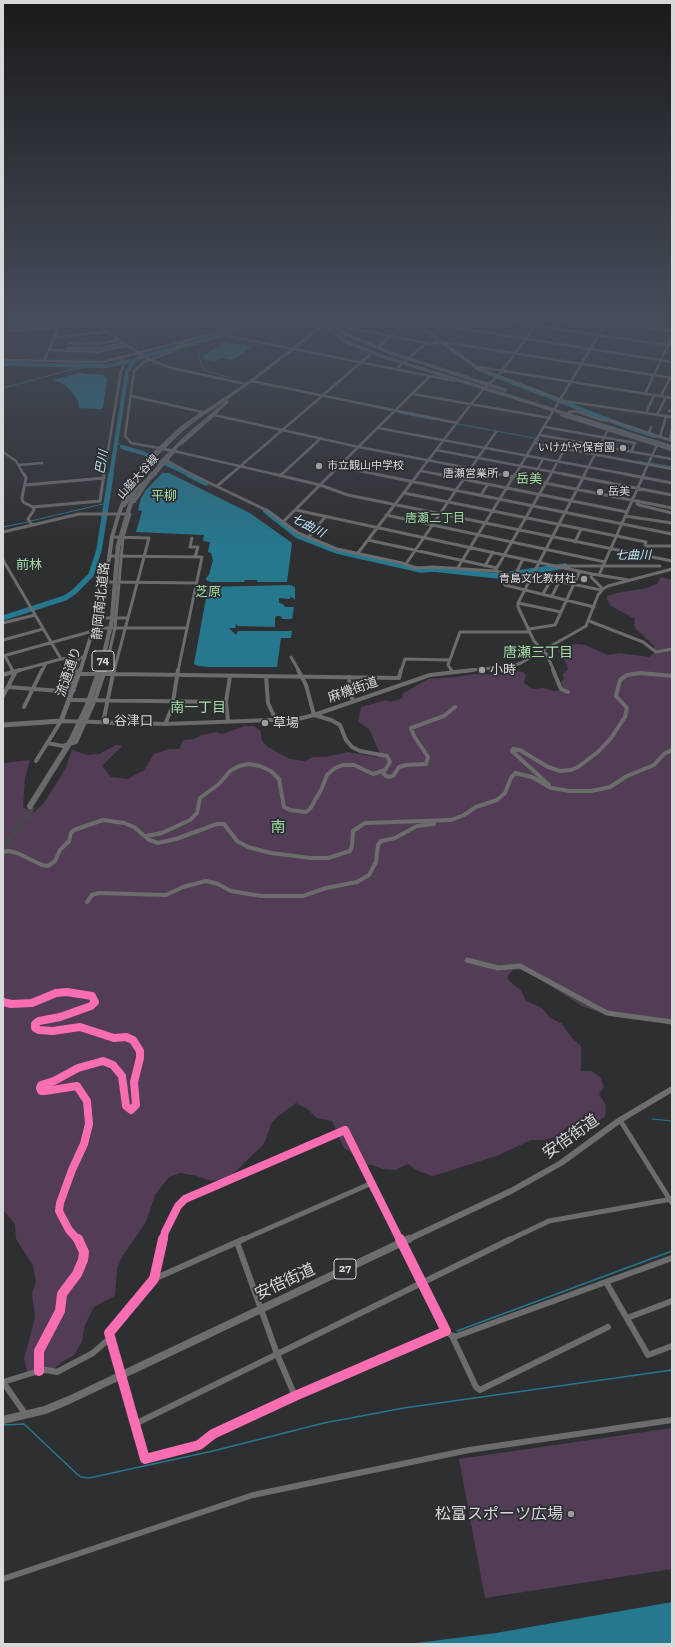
<!DOCTYPE html>
<html>
<head>
<meta charset="utf-8">
<style>
  body { margin:0 }
  #map { position:relative; width:675px; height:1647px; overflow:hidden; background:#2e2f31; font-family:"Zilla Slab",serif }
  canvas { display:block }
  .frame { position:absolute; inset:0; border:4px solid #d7d8da; pointer-events:none }
</style>
</head>
<body>
<div id="map">
<canvas width="675" height="1647"></canvas>
<div class="frame"></div>
</div>
<script>
const ctx = document.querySelector('canvas').getContext('2d');
ctx.lineJoin = 'round';
function fillPath(path, color) { ctx.fillStyle = color; ctx.fill(path, 'evenodd'); }
const poly = rows => new Path2D(rows.map(r => 'M' + r).join(''));
function stroke(path, color, width, dash) { ctx.strokeStyle = color; ctx.lineWidth = width; ctx.lineCap = dash ? 'butt' : 'round'; ctx.setLineDash(dash || []); ctx.stroke(path); }
function drawText(font, color, halo, rows, align = 'center') {
  ctx.font = font + ' "Zilla Slab","Noto Sans JP",serif'; ctx.lineWidth = 3.5; ctx.setLineDash([]); ctx.textBaseline = 'middle'; ctx.strokeStyle = halo; ctx.fillStyle = color; for (const [text, x, y, turn = 0] of rows) {
    ctx.save(); ctx.translate(x, y); ctx.rotate((+turn || 0) * Math.PI / 180); ctx.textAlign = isNaN(turn) ? turn : align; if (halo) ctx.strokeText(text, 0, 0); ctx.fillText(text, 0, 0); ctx.restore();
  }
}
const green = poly([
  [661,577,672,580,672,1025,656,1018,636,1020,614,1017,582,1006,524,969,513,970,507,977,510,982,521,990,526,1001,542,1008,550,1018,561,1023,572,1038,581,1046,581,1071,592,1071,600,1077,604,1087,599,1094,606,1105,605,1117,580,1131,568,1126,555,1137,543,1140,531,1140,499,1155,433,1176,418,1171,408,1164,395,1170,383,1169,372,1165,363,1165,356,1155,344,1148,332,1121,317,1118,306,1108,296,1103,277,1117,271,1124,264,1144,231,1176,218,1181,208,1180,197,1176,180,1173,169,1177,155,1195,146,1222,122,1257,117,1269,115,1296,94,1307,85,1325,82,1341,74,1355,60,1363,53,1370,36,1376,27,1371,24,1359,35,1318,32,1293,36,1282,33,1266,16,1239,15,1224,3,1210,3,763,30,760,25,778,23,807,33,813,43,804,66,768,72,750,88,755,99,754,116,745,122,746,102,766,111,777,128,779,144,770,154,754,169,749,179,749,183,740,194,739,202,735,216,732,222,734,245,726,254,726,260,730,262,741,268,747,290,759,304,761,313,757,325,757,348,752,377,757,380,754,369,729,358,722,361,707,386,700,390,702,403,698,402,694,428,679,456,677,474,674,498,675,509,673,512,671,523,672,526,675,524,683,533,689,543,688,553,691,558,691,563,687,561,682,564,679,563,674,568,669,566,663,558,651,562,646,577,644,585,645,608,655,619,653,649,657,655,652,654,646,636,629,634,625,635,619,611,606,607,600,607,596,617,593,647,588,657,584],
  [672,1428,672,1569,485,1598,459,1459]
]);
const water = poly([
  [223,342,251,347,233,360,221,358,215,361,204,359,203,356],
  [79,373,103,375,107,378,103,408,101,409,79,408,78,401,71,391,64,384,53,380],
  [162,473,169,473,250,513,292,543,287,582,257,582,257,580,245,580,244,582,210,582,206,580,206,578,209,575,213,560,211,553,208,552,210,542,203,541,204,535,136,532,142,511,138,510,141,498,146,490],
  [290,585,295,587,295,600,292,597,289,599,279,598,279,603,283,604,285,607,294,607,292,619,283,619,280,616,276,616,275,618,275,627,238,626,236,624,235,628,229,628,236,635,238,631,292,631,291,638,281,638,277,667,209,667,198,666,194,664,208,587],
  [672,1602,672,1644,408,1644,496,1633]
]);
const streamFar1 = poly([
  [542,321,564,323,582,321],
  [197,349,203,370,232,378],
  [3,388,74,369,95,366],
  [378,408,392,411],
  [395,412,435,420],
  [458,424,534,438],
  [117,442,122,447],
  [537,442,539,439],
  [638,461,646,463],
  [650,463,672,467],
  [31,521,107,503],
  [3,527,28,522],
  [652,1119,672,1121]
]);
const stream = poly([
  [457,1331,672,1251],
  [3,1425,24,1424,77,1474,81,1477,89,1478,213,1451,324,1423,404,1408,672,1370]
]);
const riverFar1 = poly([
  [412,321,480,370,627,427,655,436],
  [3,364,106,366,131,361],
  [122,447,143,453,190,475],
  [111,475,127,372,132,363,138,358,227,334,259,321]
]);
const river = poly([
  [188,474,206,483],
  [266,511,298,536,337,551,421,570,433,569,499,576],
  [511,574,565,566],
  [3,618,65,598,74,592,91,575,99,550,111,474]
]);
const highwayTunnel = poly([
  [3,848,33,806]
]);
const minorFar4 = poly([
  [370,321,369,322,400,328],
  [504,321,672,346],
  [547,321,576,321],
  [601,321,672,331],
  [421,322,672,362],
  [95,324,148,359,171,368,246,384],
  [339,326,427,343],
  [3,331,96,325],
  [228,336,455,381,457,380],
  [55,337,106,332],
  [442,342,478,368,564,401,672,417],
  [69,343,100,344,118,340],
  [67,348,101,348,123,343],
  [378,348,401,327,416,325,422,321],
  [49,350,97,352,128,345],
  [3,360,103,362,224,331,249,321],
  [44,361,59,327],
  [479,367,672,398],
  [396,369,425,344,442,342,672,378],
  [251,381,457,423],
  [413,394,550,418],
  [645,394,672,337],
  [131,396,202,412],
  [661,396,670,378],
  [669,411,672,411],
  [569,412,576,411,601,420,613,421,672,441],
  [646,413,654,395],
  [214,415,359,447,504,475],
  [561,415,672,450],
  [657,415,666,397],
  [545,427,635,443,631,452],
  [378,428,631,475],
  [649,433,651,427],
  [540,435,672,459],
  [660,437,666,416],
  [670,438,672,429],
  [534,443,672,469],
  [159,448,131,443,125,436,134,371,144,362,174,351,184,342],
  [436,450,569,475],
  [174,451,278,475],
  [3,452,16,461,24,475],
  [166,460,193,475],
  [18,465,42,463],
  [339,467,380,475],
  [537,470,543,459],
  [421,471,442,475],
  [104,475,121,371,125,363,120,358],
  [230,475,372,353],
  [281,475,321,438],
  [330,475,430,376],
  [417,475,471,404,487,385,498,376,539,321],
  [466,475,496,432],
  [515,475,607,321],
  [550,475,565,449],
  [584,475,608,430],
  [643,475,657,445]
]);
const minorFar3 = poly([
  [24,474,26,478,22,498,23,502,33,507,100,501,104,474],
  [191,474,268,511,298,533,337,549,402,563,415,568,434,567,495,571,530,580],
  [274,474,320,485,348,495,672,561],
  [375,474,672,534],
  [437,474,627,512],
  [499,474,672,508],
  [563,474,672,495],
  [625,474,672,483],
  [280,476,282,474],
  [25,485,104,478],
  [217,486,231,474],
  [404,493,646,542,645,545,647,546,672,546],
  [481,495,488,484],
  [639,501,637,504,639,505,672,513],
  [296,510,592,574,629,580],
  [386,515,605,562],
  [625,516,672,523],
  [283,522,331,474],
  [32,525,28,519,34,510,33,507],
  [3,532,79,514,130,514,123,537,115,628,105,671],
  [112,537,149,538,114,671],
  [309,537,325,517],
  [192,538,190,547,198,547,195,557],
  [368,540,497,568],
  [575,542,581,529],
  [358,553,418,474],
  [109,556,202,557,178,671],
  [3,560,61,659],
  [406,564,467,474],
  [485,566,493,552],
  [563,566,660,566],
  [457,569,515,474],
  [495,571,551,474],
  [517,571,523,559],
  [504,574,502,580,505,585,594,607],
  [592,574,591,577,603,589],
  [599,575,644,474],
  [532,576,601,590],
  [106,582,197,583],
  [543,594,551,580],
  [552,596,559,582],
  [518,603,561,612],
  [97,618,128,618],
  [589,621,643,642,656,652,672,649],
  [3,623,35,615],
  [94,628,187,628],
  [529,629,555,625,580,571],
  [3,640,43,629],
  [3,656,93,631],
  [5,656,13,671],
  [291,657,299,671],
  [17,671,61,659,85,657],
  [42,671,46,663],
  [66,671,70,659],
  [75,671,79,658],
  [401,671,405,659,449,660],
  [452,671,448,665,460,632,530,632],
  [464,671,512,666,521,663,586,626,598,595,603,589,608,586,672,569],
  [554,671,547,655,534,641,518,607,518,603,585,474]
]);
const minorFar2 = poly([
  [12,670,13,672],
  [451,670,452,672],
  [553,670,561,689,568,692],
  [79,674,113,674,114,670],
  [3,675,20,670],
  [266,676,268,703,274,716,274,720],
  [349,677,350,691,353,701],
  [75,686,70,686,75,670],
  [8,687,60,691,74,690],
  [60,691,66,670],
  [3,696,16,671],
  [71,700,226,702],
  [24,707,42,670],
  [228,721,226,702,230,676],
  [103,723,113,674,399,678,401,670],
  [165,724,172,708,178,670],
  [47,743,63,746,76,742,95,700,105,670],
  [36,761,61,721,165,724,298,719,314,715,430,675,473,670],
  [382,772,386,776,390,777,394,775,399,767,406,765,426,764,428,757,414,736,411,728,444,716,455,707],
  [549,785,512,751,513,749,520,750,548,767,560,771,571,770,578,767,599,751,611,738,625,717,627,708,616,696,620,680,627,675,641,673,672,676],
  [146,836,162,833,190,820,197,813,200,798,219,784,230,771,239,766,249,764,260,766,271,771,279,779,284,807,290,810,306,812,310,809,321,790,327,775,335,768,343,765,354,765,373,774,385,770,390,762,387,756,360,751,352,747,346,740,340,725,331,720,314,715,306,685,298,670],
  [3,852,9,851,17,853,42,865,48,866,55,861,60,850,69,841,71,833,74,830,103,820,124,823,134,827,149,840,158,843,176,839,217,824,224,824,237,841,248,847,271,853,310,858,328,858,350,851,352,846,353,831,365,823,451,820,464,815,476,807,497,800,505,793,511,778,515,773,532,777,551,788,570,791,591,791,610,787,627,776,654,765,664,754,672,750],
  [87,902,92,895,98,893,166,895,183,887,206,881,218,884,231,891,261,896,303,896,326,888,357,882,369,875,376,862,378,845,381,841,395,838,417,826,434,824]
]);
const minorFar1 = poly([
  [467,960,498,968,520,966,607,1013,672,1022],
  [3,1002,11,1004,32,1003,56,993,67,992,92,996,95,1002,91,1006,60,1017,39,1021,35,1024,35,1028,39,1030,53,1031,80,1027,114,1038,126,1037,133,1040,140,1051,140,1058,134,1082,136,1105,131,1110,126,1106,122,1076,113,1065,103,1061,78,1068,54,1081,41,1085,40,1088,41,1091,45,1091,77,1086,87,1101,89,1124,84,1144,72,1170,60,1203,59,1211,69,1230,78,1240],
  [620,1120,672,1203],
  [163,1240,165,1232,178,1206,185,1199,345,1130,400,1240],
  [242,1240,372,1183],
  [509,1240,549,1221,672,1199]
]);
const minor = poly([
  [163,1239,154,1279,109,1333,145,1459,199,1445,213,1434,295,1396,446,1331,400,1239],
  [237,1242,277,1354,295,1396],
  [154,1279,244,1239],
  [606,1282,648,1355,672,1346],
  [627,1318,672,1301],
  [446,1331,452,1336,457,1336,672,1258],
  [452,1336,476,1387,480,1390,608,1327],
  [39,1371,39,1351,60,1311,62,1294,77,1274,83,1260,84,1252,78,1239],
  [3,1382,39,1371,46,1370,57,1372,93,1353,110,1338],
  [3,1382,26,1415],
  [135,1424,511,1239],
  [3,1579,253,1495,469,1450,672,1420]
]);
const majorFar4 = poly([
  [222,401,251,381,329,321],
  [181,444,218,411],
  [159,448,174,451],
  [137,475,143,465,152,455,181,428,203,412],
  [154,475,175,450]
]);
const majorFar3 = poly([
  [124,505,134,491,155,474],
  [80,671,104,595,112,537,119,513,127,493,138,474]
]);
const majorFar2 = poly([
  [3,725,61,721,80,670]
]);
const majorFar1 = poly([
  [407,1240,511,1191,561,1163,620,1120,672,1089]
]);
const major = poly([
  [3,1420,45,1410,69,1400,409,1239]
]);
const highwayFar2 = poly([
  [318,321,347,342,378,355,672,447],
  [326,321,348,335],
  [345,334,388,352,505,390],
  [141,475,152,459,177,434,198,417,225,399],
  [152,475,165,458,187,436,227,402]
]);
const highwayFar1 = poly([
  [134,501,152,474],
  [100,671,112,620,118,546,138,479,141,474]
]);
const highway = poly([
  [30,806,72,739,87,707,100,670]
]);
const cyclewayFar1 = poly([
  [3,1002,11,1004,32,1003,56,993,67,992,92,996,95,1002,91,1006,60,1017,39,1021,35,1024,35,1028,39,1030,53,1031,80,1027,114,1038,126,1037,133,1040,140,1051,140,1058,134,1082,136,1105,131,1110,126,1106,122,1076,113,1065,103,1061,78,1068,54,1081,41,1085,40,1088,41,1091,45,1091,77,1086,87,1101,89,1124,84,1144,72,1170,60,1203,59,1211,69,1230,78,1240],
  [163,1240,165,1232,178,1206,185,1199,345,1130,400,1240]
]);
const cycleway = poly([
  [163,1239,154,1279,109,1333,145,1459,199,1445,213,1434,295,1396,446,1331,400,1239],
  [39,1371,39,1351,60,1311,62,1294,77,1274,83,1260,84,1252,78,1239]
]);
const markers = [
  [623,448,4,"#9c9d9f"],
  [319,466,4,"#9c9d9f"],
  [506,474,4,"#9c9d9f"],
  [600,492,4,"#9c9d9f"],
  [584,579,4,"#9c9d9f"],
  [482,670,4,"#9c9d9f"],
  [106,721,4,"#9c9d9f"],
  [265,723,4,"#9c9d9f"],
  [571,1514,4,"#9c9d9f"]
];
const farPoinames = [
  ["いけがや保育園",615,448],
  ["市立観山中学校",327,466,"left"],
  ["唐瀬営業所",498,474],
  ["岳美",608,492,"left"],
  ["青島文化教材社",576,579]
];
const farStreetnames = [
  ["山脇大谷線",138,477,-48]
];
const farWaternames = [
  ["巴川",102,462,-81],
  ["七曲川",308,526,28],
  ["七曲川",633,556]
];
const farNeighbourhoodnames = [
  ["唐瀬二丁目",435,519]
];
const shields = [
  [103,661,22],
  [345,1269,22]
];
const shieldNames = [
  ["74",103,661],
  ["27",345,1269]
];
const farQuarternames = [
  ["岳美",529,479],
  ["平柳",164,496],
  ["前林",29,565],
  ["芝原",208,592]
];
const streetNames = [
  ["静岡南北道路",101,601,-84],
  ["流通通り",69,672,-71],
  ["麻機街道",353,690,-19]
];
const poiNames = [
  ["小時",490,670],
  ["谷津口",114,721],
  ["草場",273,723]
];
const neighbourhoodNames = [
  ["唐瀬三丁目",538,653],
  ["南一丁目",198,708]
];
const quarterNames = [
  ["南",278,828]
];
const nearStreetnames = [
  ["安倍街道",571,1137,-35],
  ["安倍街道",285,1282,-25]
];
const nearPoinames = [
  ["松富スポーツ広場",563,1514]
];
fillPath(green, '#523c56');
fillPath(water, '#26788f');
stroke(streamFar1, '#26788f', 1);
stroke(stream, '#26788f', 1.5);
stroke(riverFar1, '#26788f', 4);
stroke(river, '#26788f', 5.5);
stroke(highwayTunnel, '#47484a', 6, [6, 3]);
stroke(minorFar4, '#6c6c6c', 2.5);
stroke(minorFar3, '#6c6c6c', 3);
stroke(minorFar2, '#6c6c6c', 4);
stroke(minorFar1, '#6c6c6c', 5);
stroke(minor, '#6c6c6c', 6);
stroke(majorFar4, '#6d6d6e', 3);
stroke(majorFar3, '#6d6d6e', 4);
stroke(majorFar2, '#6d6d6e', 5);
stroke(majorFar1, '#6d6d6e', 6);
stroke(major, '#6d6d6e', 8);
stroke(highwayFar2, '#6a6a6c', 3.5);
stroke(highwayFar1, '#6a6a6c', 4.5);
stroke(highway, '#6a6a6c', 6);
stroke(cyclewayFar1, '#f96db3', 8);
stroke(cycleway, '#f96db3', 10);
const sky = ctx.createLinearGradient(0, 0, 0, 552);
sky.addColorStop(0, '#191a1b');
sky.addColorStop(0.58, '#464d5a');
sky.addColorStop(1, '#464d5a00');
ctx.fillStyle = sky;
ctx.fillRect(0, 0, 675, 552);
for (const [x, y, r, color] of markers) { const dot = new Path2D(); dot.arc(x, y, r, 0, 2 * Math.PI); ctx.fillStyle = color; ctx.fill(dot); stroke(dot, '#2d2e32', 1.5); }
drawText('11px', '#d7d8da', '#2d2e32', farPoinames, 'right');
drawText('11px', '#d7d8da', '#2d2e32', farStreetnames);
drawText('italic 12px', '#bde7f5', '#2d2e32', farWaternames);
drawText('12px', '#a2dda4', '#2d2e32', farNeighbourhoodnames);
for (const [x, y, w] of shields) { const box = new Path2D(); box.roundRect(x - w / 2, y - 10, w, 20, 3); ctx.fillStyle = '#2d2e32'; ctx.fill(box); stroke(box, '#d7d8da', 1); }
drawText('bold 12px', '#d7d8da', null, shieldNames);
drawText('13px', '#a2dda4', '#2d2e32', farQuarternames);
drawText('13px', '#d7d8da', '#2d2e32', streetNames);
drawText('13px', '#d7d8da', '#2d2e32', poiNames, 'left');
drawText('14px', '#a2dda4', '#2d2e32', neighbourhoodNames);
drawText('15px', '#a2dda4', '#2d2e32', quarterNames);
drawText('16px', '#d7d8da', '#2d2e32', nearStreetnames);
drawText('16px', '#d7d8da', '#2d2e32', nearPoinames, 'right');
</script>
</body>
</html>
